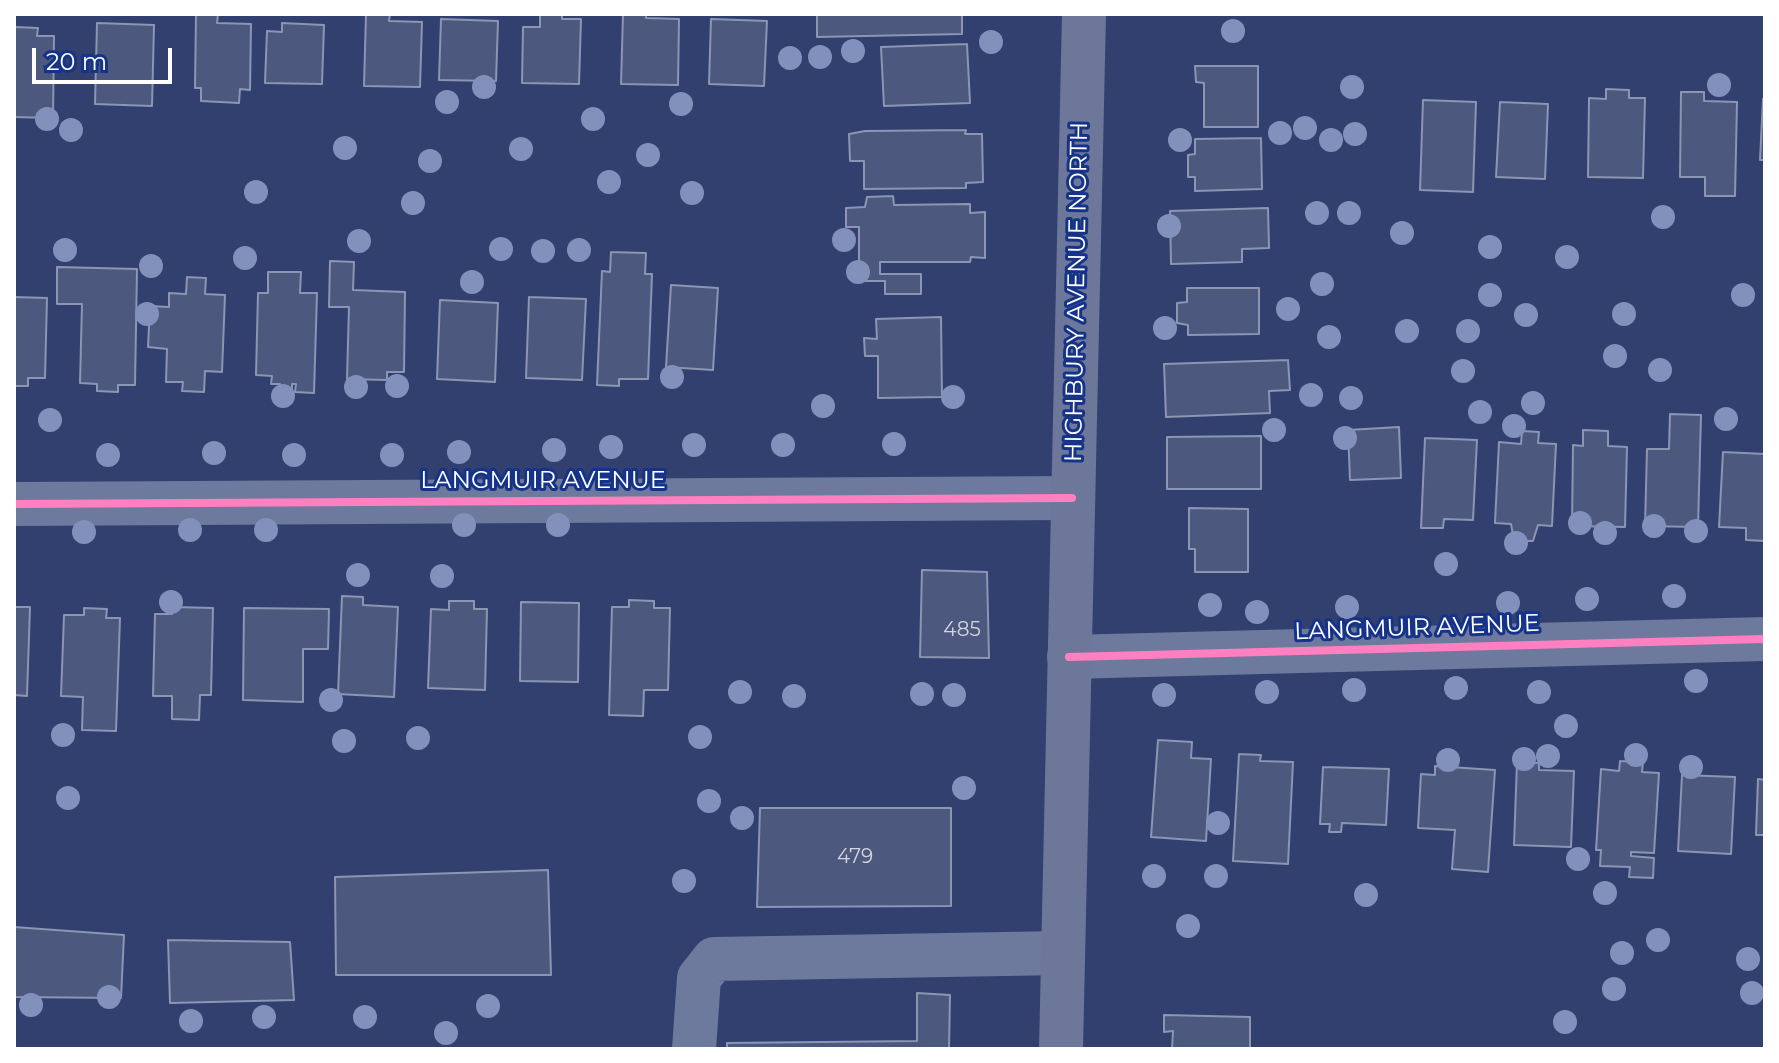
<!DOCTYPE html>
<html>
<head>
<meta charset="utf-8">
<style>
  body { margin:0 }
  #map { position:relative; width:1779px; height:1063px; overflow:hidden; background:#31406f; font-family:Montserrat,sans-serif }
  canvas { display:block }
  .frame { position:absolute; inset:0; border:16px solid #fff; pointer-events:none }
  .scale { position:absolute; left:32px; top:48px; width:140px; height:36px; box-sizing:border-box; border:4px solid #fff; border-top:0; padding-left:10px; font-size:24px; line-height:28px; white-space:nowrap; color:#fff; -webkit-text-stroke:6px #16338a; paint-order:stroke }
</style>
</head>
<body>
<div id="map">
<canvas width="1779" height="1063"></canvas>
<div class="frame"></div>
<div class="scale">20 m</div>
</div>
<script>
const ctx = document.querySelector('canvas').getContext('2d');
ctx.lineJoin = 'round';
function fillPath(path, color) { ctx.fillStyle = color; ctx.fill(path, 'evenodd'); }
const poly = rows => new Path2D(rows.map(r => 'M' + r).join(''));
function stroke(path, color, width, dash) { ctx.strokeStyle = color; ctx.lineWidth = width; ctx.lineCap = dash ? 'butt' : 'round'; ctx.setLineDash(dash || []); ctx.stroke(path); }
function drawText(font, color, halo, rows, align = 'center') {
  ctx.font = font + ' Montserrat,sans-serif'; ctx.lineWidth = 6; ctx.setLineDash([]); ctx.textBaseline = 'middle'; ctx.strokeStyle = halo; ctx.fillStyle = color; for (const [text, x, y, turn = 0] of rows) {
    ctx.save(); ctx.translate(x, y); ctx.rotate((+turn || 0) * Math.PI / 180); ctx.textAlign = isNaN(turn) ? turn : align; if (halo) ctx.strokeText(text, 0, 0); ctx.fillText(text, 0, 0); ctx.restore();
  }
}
const building = poly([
  [196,14,218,14,217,23,251,24,250,90,240,89,239,103,201,101,201,88,195,88,196,14],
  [366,14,390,14,389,21,422,22,420,87,364,86,366,14],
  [623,14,646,14,646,18,679,19,678,85,621,84,623,14],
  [817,14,962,14,962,34,817,37,817,14],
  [540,15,562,15,562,19,581,19,579,84,522,83,523,27,540,27,540,15],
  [441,19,498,21,496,81,439,80,441,19],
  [711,19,767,21,764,86,709,84,711,19],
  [97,23,154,25,152,106,95,104,97,23],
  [282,23,324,25,322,84,265,83,267,31,282,32,282,23],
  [15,27,38,28,37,36,54,36,53,118,14,117,15,27],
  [967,44,970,103,884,106,881,47,967,44],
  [1195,66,1258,66,1258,127,1204,127,1204,83,1196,82,1195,66],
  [1606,89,1629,90,1629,98,1645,98,1643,178,1588,177,1589,98,1606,99,1606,89],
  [1681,92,1704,92,1704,101,1737,102,1735,196,1705,196,1705,177,1680,177,1681,92],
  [1763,99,1765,99,1765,160,1760,160,1763,99],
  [1423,100,1476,102,1473,192,1420,190,1423,100],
  [1500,102,1548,104,1545,179,1496,177,1500,102],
  [966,130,965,134,982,134,983,182,966,183,966,188,864,189,864,161,850,161,849,134,865,131,966,130],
  [1261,138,1262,189,1195,191,1195,177,1188,177,1188,155,1195,154,1195,139,1261,138],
  [893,196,894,205,970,204,970,213,985,212,985,258,971,257,970,262,880,262,880,274,921,274,921,294,885,294,885,281,859,281,859,227,846,227,846,208,865,207,867,197,893,196],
  [1268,208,1269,248,1242,249,1242,262,1171,264,1170,211,1268,208],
  [611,252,646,253,645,274,652,274,648,379,619,379,619,386,597,385,602,271,610,272,611,252],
  [330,261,354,262,353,290,405,292,404,372,387,372,387,380,347,379,349,307,329,307,330,261],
  [57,267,137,269,135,385,118,385,118,392,97,391,97,384,80,383,82,304,57,304,57,267],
  [268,272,301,272,300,293,317,293,314,393,295,392,296,384,292,384,292,390,279,390,280,384,271,384,272,376,256,375,258,293,268,293,268,272],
  [187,277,206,278,205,294,225,295,222,372,205,371,204,392,182,391,183,382,166,382,167,349,148,347,150,306,169,307,169,293,186,294,187,277],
  [671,285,718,288,713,370,666,367,671,285],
  [1187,288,1259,288,1259,334,1188,335,1188,325,1177,323,1177,303,1187,302,1187,288],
  [14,297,47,298,45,378,28,378,28,386,14,386,14,297],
  [529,297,586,299,582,380,526,378,529,297],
  [440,300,498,303,495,382,437,379,440,300],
  [941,317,942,397,878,398,878,356,865,356,864,338,877,339,876,319,941,317],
  [1288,360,1290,390,1269,391,1270,413,1166,417,1164,364,1288,360],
  [1670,414,1701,415,1698,527,1645,526,1647,449,1669,449,1670,414],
  [1399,427,1401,478,1350,480,1348,430,1399,427],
  [1583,430,1608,431,1608,446,1627,447,1625,527,1572,526,1573,445,1583,446,1583,430],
  [1522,431,1539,432,1538,443,1556,444,1552,526,1538,525,1533,541,1514,541,1511,524,1495,523,1499,442,1521,444,1522,431],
  [1261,436,1261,489,1167,489,1167,437,1261,436],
  [1425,438,1477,440,1473,520,1444,519,1443,528,1421,528,1425,438],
  [1723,452,1765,454,1765,541,1746,540,1746,528,1719,527,1723,452],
  [1189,508,1248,509,1248,572,1195,572,1195,549,1189,549,1189,508],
  [922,570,987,572,989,658,920,657,922,570],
  [342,596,363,597,363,605,398,607,394,697,338,694,342,596],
  [629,600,654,601,654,608,670,608,668,690,644,690,643,716,609,715,612,607,629,607,629,600],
  [449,601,474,601,474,609,487,609,485,690,428,688,431,609,449,610,449,601],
  [521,602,579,603,578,682,520,681,521,602],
  [14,607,30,607,27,696,14,695,14,607],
  [173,607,213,608,211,695,200,695,199,720,172,719,172,696,153,696,155,614,172,614,173,607],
  [84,608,107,609,106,618,120,618,116,731,82,730,83,697,61,696,64,615,84,615,84,608],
  [244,608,329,609,328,649,303,649,303,702,243,700,244,608],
  [1158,740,1192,742,1191,758,1211,759,1206,841,1151,837,1158,740],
  [1239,754,1261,755,1260,761,1293,762,1288,864,1233,861,1239,754],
  [1620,761,1643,762,1642,772,1659,773,1654,853,1631,852,1631,856,1654,858,1653,878,1629,877,1630,867,1600,866,1601,850,1596,850,1601,769,1619,771,1620,761],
  [1517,762,1539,763,1539,770,1574,771,1571,847,1514,845,1517,762],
  [1435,766,1495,770,1488,872,1452,869,1455,830,1418,828,1421,774,1435,775,1435,766],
  [1323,767,1389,769,1386,825,1342,823,1341,832,1329,832,1330,824,1320,824,1323,767],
  [1682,775,1735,777,1731,854,1678,851,1682,775],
  [1758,779,1765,780,1765,835,1756,835,1758,779],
  [760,808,951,808,951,906,757,907,760,808],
  [548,870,551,975,336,975,335,877,548,870],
  [14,927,124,935,121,998,14,997,14,927],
  [168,940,290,942,294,1000,170,1003,168,940],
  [917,993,950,995,949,1049,727,1049,727,1043,917,1041,917,993],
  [1164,1015,1250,1017,1250,1049,1172,1049,1173,1031,1164,1032,1164,1015]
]);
const minor = poly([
  [14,504,1072,498],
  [1069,657,1765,639],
  [694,1049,699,978,714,959,1063,953]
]);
const major = poly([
  [1061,1049,1084,14]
]);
const cycleway = poly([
  [14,504,1072,498],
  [1069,657,1765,639]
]);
const trees = [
  [1233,31],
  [991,42],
  [853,51],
  [820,57],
  [790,58],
  [1719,85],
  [484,87],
  [1352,87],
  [447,102],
  [681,104],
  [47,119],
  [593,119],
  [1305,128],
  [71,130],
  [1280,133],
  [1355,134],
  [1180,140],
  [1331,140],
  [345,148],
  [521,149],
  [648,155],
  [430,161],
  [609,182],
  [256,192],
  [692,193],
  [413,203],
  [1317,213],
  [1349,213],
  [1663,217],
  [1169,226],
  [1402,233],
  [844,240],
  [359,241],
  [1490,247],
  [501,249],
  [65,250],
  [579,250],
  [543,251],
  [1567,257],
  [245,258],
  [151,266],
  [858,272],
  [472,282],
  [1322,284],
  [1490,295],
  [1743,295],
  [1288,309],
  [147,314],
  [1624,314],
  [1526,315],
  [1165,328],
  [1407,331],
  [1468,331],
  [1329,337],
  [1615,356],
  [1660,370],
  [1463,371],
  [672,377],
  [397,386],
  [356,387],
  [1311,395],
  [283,396],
  [953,397],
  [1351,398],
  [1533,403],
  [823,406],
  [1480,412],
  [1726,419],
  [50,420],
  [1514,426],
  [1274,430],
  [1345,438],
  [894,444],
  [694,445],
  [783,445],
  [611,447],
  [554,450],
  [459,452],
  [214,453],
  [108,455],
  [294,455],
  [392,455],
  [1580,523],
  [464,525],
  [558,525],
  [1654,526],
  [190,530],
  [266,530],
  [1696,531],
  [84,532],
  [1605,533],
  [1516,543],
  [1446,564],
  [358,575],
  [442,576],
  [1674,596],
  [1587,599],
  [171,602],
  [1508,603],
  [1210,605],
  [1347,607],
  [1257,612],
  [1696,681],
  [1456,688],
  [1354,690],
  [740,692],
  [1267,692],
  [1539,692],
  [922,694],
  [954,695],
  [1164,695],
  [794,696],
  [331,700],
  [1566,726],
  [63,735],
  [700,737],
  [418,738],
  [344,741],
  [1636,755],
  [1548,756],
  [1524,759],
  [1448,760],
  [1691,767],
  [964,788],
  [68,798],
  [709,801],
  [742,818],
  [1218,823],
  [1578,859],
  [1154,876],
  [1216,876],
  [684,881],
  [1605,893],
  [1366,895],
  [1188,926],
  [1658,940],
  [1622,953],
  [1748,959],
  [1614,989],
  [1752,993],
  [109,997],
  [31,1005],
  [488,1006],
  [264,1017],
  [365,1017],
  [191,1021],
  [1565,1022],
  [446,1033]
];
const numberNames = [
  ["485",962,630],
  ["479",855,857]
];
const streetNames = [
  ["HIGHBURY AVENUE NORTH",1077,292,-89],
  ["LANGMUIR AVENUE",543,481],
  ["LANGMUIR AVENUE",1417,628,-2]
];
fillPath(building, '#4c587e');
stroke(building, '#8c95b2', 2);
stroke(minor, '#6d799d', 44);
stroke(major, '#6c779a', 44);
stroke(cycleway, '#ff80c0', 8);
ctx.fillStyle = '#8291bc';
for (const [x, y] of trees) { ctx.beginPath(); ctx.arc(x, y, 12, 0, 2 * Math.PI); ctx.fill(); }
drawText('20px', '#d2d5df', null, numberNames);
drawText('24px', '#fff', '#16338a', streetNames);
</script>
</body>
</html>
